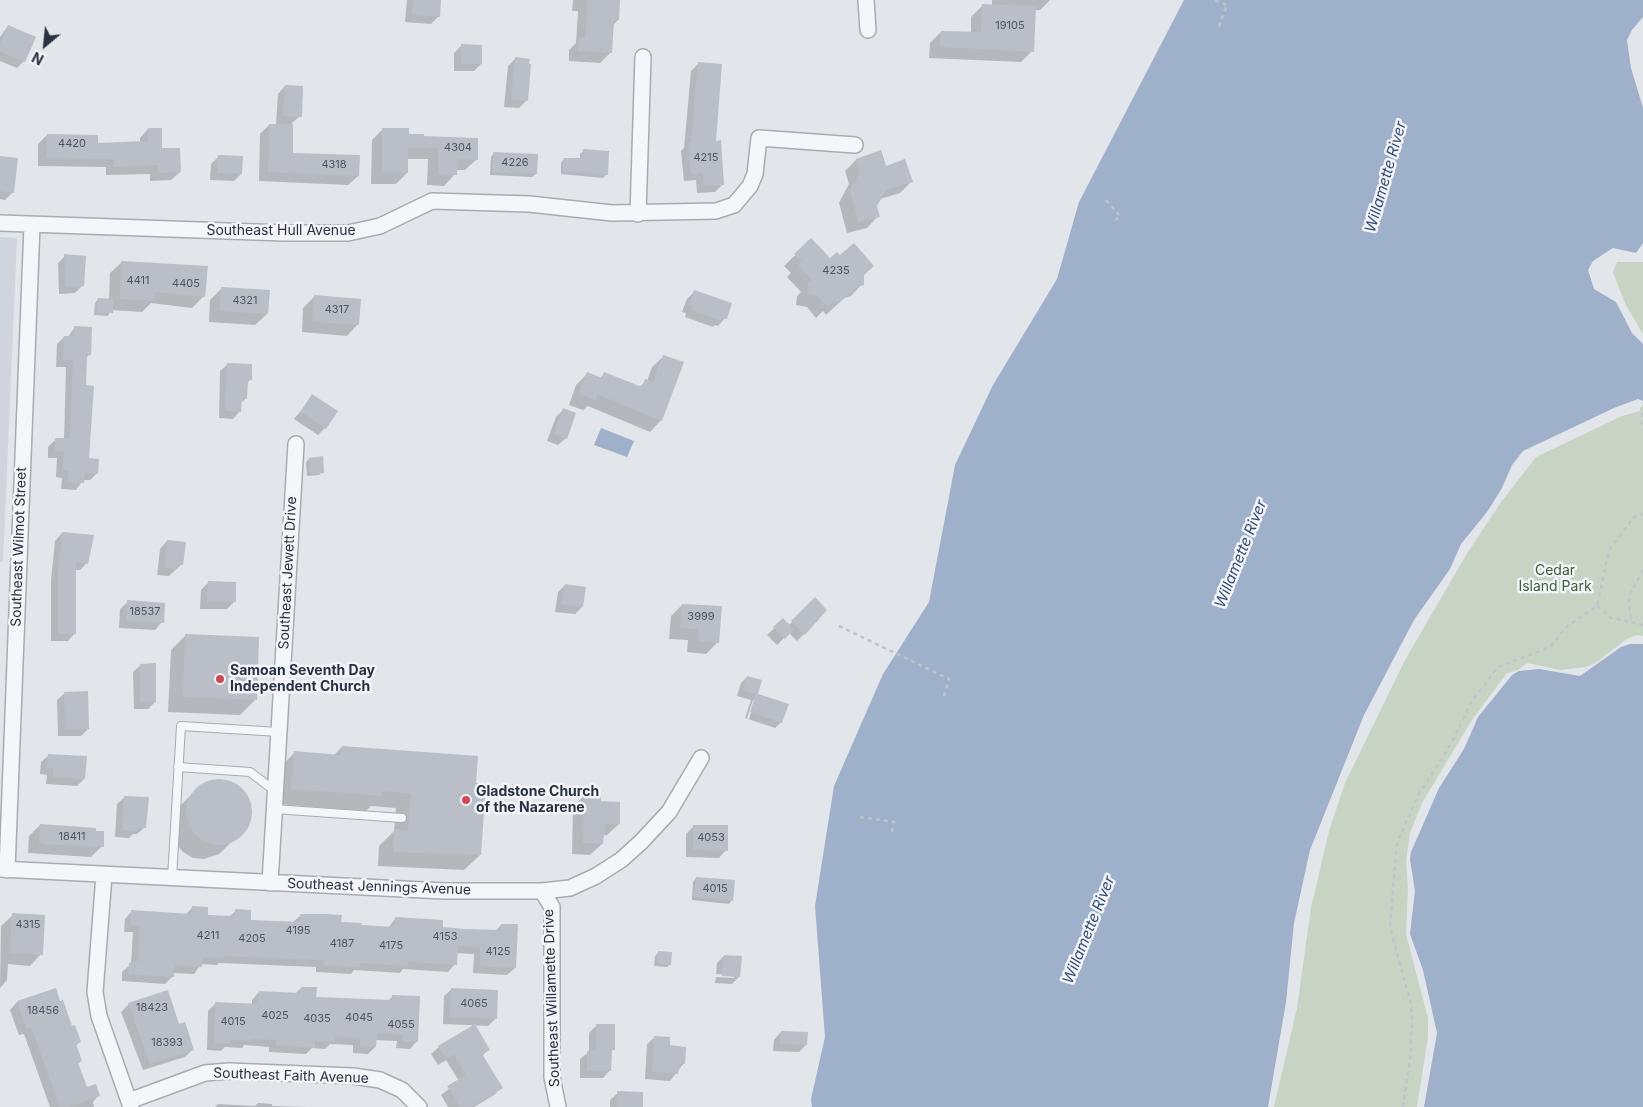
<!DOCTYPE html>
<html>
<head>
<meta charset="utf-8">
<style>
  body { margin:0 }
  #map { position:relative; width:1643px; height:1107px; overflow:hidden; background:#e2e5ea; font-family:Inter,sans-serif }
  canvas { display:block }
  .north { position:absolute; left:20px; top:20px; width:50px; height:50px; -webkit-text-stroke:4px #f2f4f8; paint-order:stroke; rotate:208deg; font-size:14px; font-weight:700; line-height:20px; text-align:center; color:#2a3142 }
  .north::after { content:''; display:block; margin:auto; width:18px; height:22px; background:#2a3142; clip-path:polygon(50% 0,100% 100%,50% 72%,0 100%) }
</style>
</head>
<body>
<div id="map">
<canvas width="1643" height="1107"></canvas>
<div class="north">N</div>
</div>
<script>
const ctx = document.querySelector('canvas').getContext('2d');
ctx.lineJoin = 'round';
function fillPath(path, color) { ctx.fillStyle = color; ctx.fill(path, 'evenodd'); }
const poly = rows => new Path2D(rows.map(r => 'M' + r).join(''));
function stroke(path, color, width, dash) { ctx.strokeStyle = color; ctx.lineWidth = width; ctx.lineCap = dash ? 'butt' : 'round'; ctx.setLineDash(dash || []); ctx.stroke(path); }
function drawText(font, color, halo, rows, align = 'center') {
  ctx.font = font + ' Inter,sans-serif'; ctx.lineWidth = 5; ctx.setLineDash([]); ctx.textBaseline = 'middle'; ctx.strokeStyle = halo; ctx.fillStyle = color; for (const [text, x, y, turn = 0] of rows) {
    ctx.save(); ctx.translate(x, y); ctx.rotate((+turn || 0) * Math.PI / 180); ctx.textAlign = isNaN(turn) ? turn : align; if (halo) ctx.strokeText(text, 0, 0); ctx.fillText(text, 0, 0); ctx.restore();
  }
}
const built = poly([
  [0,237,17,238,3,562,0,562]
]);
const green = poly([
  [1617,262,1643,262,1643,334,1626,305,1617,283,1613,272],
  [1643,404,1643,636,1637,635,1625,640,1597,662,1586,667,1560,670,1527,663,1518,670,1507,673,1472,720,1422,803,1410,833,1406,861,1408,888,1406,934,1428,1018,1428,1037,1417,1107,1274,1107,1297,1008,1311,908,1329,831,1345,783,1405,660,1466,555,1499,505,1536,457,1622,416,1640,411,1640,408]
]);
const water = poly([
  [1184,0,1643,0,1643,17,1632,30,1627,40,1631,68,1643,108,1643,243,1636,253,1613,248,1593,261,1588,270,1594,289,1616,302,1632,333,1643,344,1643,401,1638,399,1614,408,1523,451,1512,465,1502,488,1487,512,1461,544,1450,569,1414,620,1364,715,1310,850,1294,923,1286,1002,1268,1107,812,1107,811,1099,825,1037,815,906,834,786,883,674,929,602,955,465,993,385,1057,279,1079,202],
  [601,428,634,441,627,457,594,445],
  [1630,644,1643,644,1643,1107,1424,1107,1437,1033,1423,970,1410,934,1415,891,1410,859,1411,852,1439,788,1464,749,1478,717,1512,675,1519,671,1539,669,1580,676,1621,647]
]);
const shadow = poly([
  [407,0,440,0,439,16,431,24,405,22],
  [573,0,610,0,618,20,612,26,611,52,600,63,569,61,569,50,576,43,578,11,572,11],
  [992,0,1050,0,1040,10,1034,10,1032,51,1021,62,929,58,930,43,941,32,971,33,971,17,983,5,992,6],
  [8,26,24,61,17,68,0,61,0,37],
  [461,46,481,64,474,71,454,71,454,53],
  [515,59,526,101,519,108,504,107,508,66],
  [699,63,723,184,715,192,697,193,696,180,684,181,681,151,684,148,691,71],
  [285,86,300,116,292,123,292,154,358,176,348,185,259,181,260,134,269,125,276,125,278,94],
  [148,129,161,150,180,172,171,180,150,181,150,174,106,175,106,167,38,166,38,144,47,135,97,144,140,143,140,138],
  [383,129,423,137,477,159,465,170,455,170,455,174,444,186,427,185,428,159,407,159,407,173,396,184,371,184,372,140],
  [584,151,607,174,603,178,561,174,561,163,564,159,580,160,580,154],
  [494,153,536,174,532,177,490,175,491,157],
  [0,157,13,192,5,200,0,199],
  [218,157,241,174,234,181,210,180,211,164],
  [856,160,885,167,911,182,900,193,880,199,876,206,878,216,867,228,847,233,839,203,849,184,845,171],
  [811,240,830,260,840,257,873,266,863,276,862,284,851,296,844,298,826,315,823,311,816,318,807,307,796,305,797,296,801,292,787,277,791,273,784,266],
  [65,256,82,286,75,293,59,294,58,263],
  [122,262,204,296,192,308,151,303,142,312,111,310,108,316,94,315,95,303,98,299,109,300,110,273],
  [222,288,267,314,255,325,209,322,210,300],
  [694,292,725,318,718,326,715,325,713,327,685,317,686,313,682,312,687,299],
  [315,296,358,324,347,336,302,332,303,308],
  [75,327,90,354,86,358,85,387,88,460,97,473,90,480,83,480,76,490,61,489,62,478,56,477,57,458,48,458,48,447,56,439,64,440,66,367,56,367,57,344,64,337,68,337],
  [664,356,661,420,650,432,588,406,583,410,569,405,576,385,587,374,600,378,604,374,639,387,647,381,652,367],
  [228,364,250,380,247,383,246,398,240,404,240,411,233,419,219,418,220,371],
  [313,396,325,428,318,435,294,419],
  [564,409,566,438,558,445,547,441,556,417],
  [309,459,322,472,319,475,307,476,306,462],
  [62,533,87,563,80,570,75,570,75,633,68,641,51,641,51,580,55,541],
  [167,541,182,564,169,576,157,575,160,549],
  [208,583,234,602,227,609,200,609,201,590],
  [565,585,582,607,575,614,555,612,558,592],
  [815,599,819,619,797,641,789,633,777,645,767,635,783,620,788,626],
  [128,602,162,622,155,630,119,628,120,609],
  [682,605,718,642,706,654,687,652,688,640,669,639,671,616],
  [186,635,255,700,240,715,168,712,171,650],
  [141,665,155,702,148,709,134,709,133,672],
  [747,677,757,695,781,722,775,728,745,718,751,700,737,696,741,683],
  [753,700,755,700,749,719,747,718],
  [65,693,88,729,81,736,58,736,57,700],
  [342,747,474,784,480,855,464,870,378,866,379,846,394,831,396,808,371,806,366,811,277,804,280,768,295,752,334,755],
  [49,755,84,779,77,786,46,784,47,775,40,774,41,762],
  [212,781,229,781,238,787,245,795,250,811,249,821,243,831,219,854,204,859,193,858,183,852,176,844,172,834,172,820,178,808,194,792,202,785],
  [585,795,599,802,619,824,607,835,602,835,602,844,590,855,572,854,573,806],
  [125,797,145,827,137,834,133,834,129,838,115,837,117,804],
  [40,825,102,846,91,857,28,853,29,836],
  [694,826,726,850,719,858,686,857,686,834],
  [696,878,732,900,729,904,692,900,693,882],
  [192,908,206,916,229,917,236,911,250,921,293,922,301,915,340,923,388,928,395,919,442,928,495,931,501,925,515,968,507,975,473,973,474,954,456,953,455,964,448,972,403,969,400,973,354,970,351,974,316,972,316,967,219,963,217,965,201,964,194,974,173,973,173,976,165,984,122,981,122,972,131,964,133,932,124,932,125,919,132,911,185,915],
  [13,915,41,954,30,966,8,964,7,980,0,988,1,926],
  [659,952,670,964,667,967,654,966,655,956],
  [724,956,739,977,732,984,715,983,716,977,734,978,734,975,716,974,717,963],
  [301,988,315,998,388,1001,392,997,417,1041,410,1049,396,1048,397,1041,375,1040,375,1047,368,1054,353,1053,353,1045,330,1044,325,1049,312,1048,306,1054,269,1052,269,1047,244,1045,242,1048,225,1047,221,1051,207,1050,208,1011,216,1003,252,1005,252,1000,259,992,295,994],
  [452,989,495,1019,488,1026,443,1024,444,996],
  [17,1002,71,1027,79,1042,76,1046,81,1061,78,1064,86,1088,98,1096,93,1102,94,1107,50,1107,24,1034,19,1035,10,1010],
  [129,1004,178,1025,193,1049,185,1057,143,1070,121,1012],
  [597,1025,613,1050,610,1053,610,1070,603,1078,580,1078,580,1059,589,1052,589,1033],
  [781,1032,806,1045,799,1052,773,1051,774,1040],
  [655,1037,668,1047,684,1063,670,1081,645,1079,647,1044],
  [439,1047,488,1050,482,1056,501,1088,494,1095,474,1107,448,1107,441,1095,459,1081,446,1060,438,1065,431,1054],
  [618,1093,642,1107,610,1107,610,1100],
  [258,1103,272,1104,272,1106,308,1107,215,1107,218,1104,255,1106]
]);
const building = poly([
  [413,0,441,0,440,17,412,15],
  [588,0,620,0,619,20,614,20,612,53,578,51,579,38,585,38],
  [982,4,1036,6,1034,52,940,47,941,31,981,32],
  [8,25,36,37,25,62,0,51,0,45],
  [461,44,482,45,482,64,461,64],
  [515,57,530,59,529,64,531,64,528,101,511,100],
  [698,62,722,64,716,141,721,140,724,185,704,186,703,173,691,174,688,143,691,142],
  [285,85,303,86,302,117,283,116],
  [269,124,293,124,293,153,360,155,359,176,268,172],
  [148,128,162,128,162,148,180,148,181,172,158,173,158,165,114,167,114,159,46,158,47,134,98,135,98,143,148,141],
  [382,128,409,128,409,134,424,134,424,136,478,138,478,160,457,159,457,175,438,174,438,148,408,148,408,173,382,173],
  [583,149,609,151,608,175,563,171,564,158,582,158],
  [881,150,886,166,905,159,913,182,886,190,877,206,880,217,858,222,850,190,860,172,856,159],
  [493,152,538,154,537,174,493,172],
  [218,155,243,156,242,174,217,173],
  [0,156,18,158,14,193,0,191],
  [811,238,830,258,837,252,840,255,854,243,874,266,864,275,864,285,857,287,838,304,835,301,828,307,818,296,807,293,808,283,812,280,798,265,802,261,794,254],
  [64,254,86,256,84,286,66,287],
  [121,261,208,266,205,297,155,292,155,301,120,299],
  [221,287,270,290,268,314,219,311],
  [694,290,732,303,727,319,722,318,721,321,691,310,693,306,689,305],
  [314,295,361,299,359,325,312,322],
  [98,298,113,299,113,313,97,313],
  [74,326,92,327,91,355,87,355,86,385,94,386,89,458,99,459,98,474,85,473,84,483,68,482,68,471,62,471,64,452,55,451,55,438,70,438,73,360,63,360,64,336,74,336],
  [663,355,684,362,662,421,597,394,596,400,579,394,587,372,602,378,604,372,642,387,645,379,653,382],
  [227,363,252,364,252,380,248,380,247,399,242,398,241,412,225,411],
  [312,394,338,411,326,429,301,411],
  [563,408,576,413,567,439,554,434],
  [323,456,324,473,310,474,309,458],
  [62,532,94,535,88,564,76,562,76,634,58,634,58,572],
  [167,540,186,542,183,565,178,564,177,569,164,568],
  [208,581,236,582,236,602,207,602],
  [565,584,586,587,583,607,562,604],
  [815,597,827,610,805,635,791,621],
  [127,600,165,603,164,623,126,621],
  [682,604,722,606,719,643,698,641,699,629,680,628],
  [783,618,794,629,785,639,773,627],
  [185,634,259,637,257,700,183,697],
  [156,663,156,702,140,702,140,664],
  [747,676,762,680,758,694,789,704,782,723,750,712,756,694,742,690],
  [88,691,89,729,65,730,64,692],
  [342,746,478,756,476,783,486,783,481,855,393,852,394,829,408,830,411,794,383,791,382,796,291,789,294,751,341,755],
  [48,754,87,756,85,779,53,777,53,768,47,767],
  '186 812a33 33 0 1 1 66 0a33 33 0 1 1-66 0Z',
  [584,793,601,794,601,801,620,802,620,824,605,824,603,844,583,843],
  [124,796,149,797,146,828,138,827,137,831,122,830],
  [40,824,96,828,96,831,104,831,104,847,44,844,39,842],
  [693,825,728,825,728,851,693,850],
  [696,877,735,880,733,901,694,897],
  [192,906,208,907,208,915,235,916,235,909,251,910,251,920,300,922,300,914,326,914,342,915,341,922,362,923,361,925,394,927,395,917,443,920,443,927,464,929,501,930,501,924,518,924,516,968,480,966,480,947,458,946,457,965,408,962,408,966,360,963,359,967,323,965,323,960,225,956,225,958,203,957,202,967,174,965,174,977,129,974,129,963,138,961,140,925,131,925,131,910,191,914],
  [12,913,45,915,43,955,10,953],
  [658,951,672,952,671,965,657,963],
  [724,955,742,956,740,977,722,976],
  [301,987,317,987,316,997,392,1000,392,995,420,996,418,1042,403,1041,403,1035,377,1033,376,1047,360,1046,360,1038,334,1037,334,1042,315,1041,315,1048,276,1045,276,1040,251,1039,251,1041,230,1040,230,1044,214,1043,215,1002,258,1004,259,991,300,993],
  [56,988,60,1001,63,1000,72,1026,75,1025,81,1042,76,1044,82,1061,78,1063,87,1087,96,1084,100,1096,68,1107,60,1107,31,1027,26,1029,17,1001],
  [451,988,498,990,497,1019,450,1017],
  [168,990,179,1024,185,1022,194,1050,150,1064,128,1003],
  [475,1024,490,1050,482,1054,503,1088,471,1107,460,1107,447,1086,466,1075,454,1054,446,1059,438,1046],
  [596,1024,615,1024,615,1050,612,1050,611,1071,587,1071,587,1051,596,1051],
  [781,1031,808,1032,807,1045,780,1044],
  [654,1036,670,1037,670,1045,686,1047,685,1064,679,1064,678,1074,652,1072],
  [617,1091,643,1092,643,1107,617,1107]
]);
const path = poly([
  [1215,0,1227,5,1218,29],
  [1106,200,1120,216,1113,222],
  [1643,413,1641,422,1643,426],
  [1643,570,1629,596,1631,622,1643,625],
  [1597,606,1611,618,1631,622],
  [839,626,949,679,944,696],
  [860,817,894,822,891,835],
  [1403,1107,1411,1053,1412,1018,1411,1004,1390,927,1397,843,1418,796,1452,742,1471,702,1498,667,1550,647,1565,628,1597,606,1609,550,1634,517,1643,514]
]);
const lane = poly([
  [178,767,250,772,275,791],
  [274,809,402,818],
  [172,878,181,726,279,732]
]);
const street = poly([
  [866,0,868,30],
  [638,214,643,57],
  [0,223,284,233,348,233,380,226,432,201,529,204,612,213,716,211,734,205,750,186,755,174,759,138,855,145],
  [0,869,444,891,542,891,570,888,596,876,621,860,641,842,669,812,701,758],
  [7,870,32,225],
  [104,875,95,992,99,1016,131,1107],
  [270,883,296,444],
  [542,891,552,907,552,1077,558,1107],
  [129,1101,205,1073,229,1071,353,1076,380,1080,402,1090,419,1107]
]);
const markers = [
  [220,679,5,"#cd4a55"],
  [466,800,5,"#cd4a55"]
];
const numberNames = [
  ["19105",1010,26],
  ["4420",72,144],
  ["4304",458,148],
  ["4215",706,158],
  ["4226",515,163],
  ["4318",334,165],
  ["4235",836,271],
  ["4411",138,281],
  ["4405",186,284],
  ["4321",245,301],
  ["4317",337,310],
  ["18537",145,612],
  ["3999",701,617],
  ["18411",72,837],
  ["4053",711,838],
  ["4015",715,889],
  ["4315",28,925],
  ["4195",298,931],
  ["4211",208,936],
  ["4153",445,937],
  ["4205",252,939],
  ["4187",342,944],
  ["4175",391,946],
  ["4125",498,952],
  ["4065",474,1004],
  ["18423",152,1008],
  ["18456",43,1011],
  ["4025",275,1016],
  ["4045",359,1018],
  ["4035",317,1019],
  ["4015",233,1022],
  ["4055",401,1025],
  ["18393",167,1043]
];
const streetNames = [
  ["Southeast Hull Avenue",281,231],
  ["Southeast Wilmot Street",19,547,-88],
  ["Southeast Jewett Drive",288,573,-87],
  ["Southeast Jennings Avenue",379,887,2],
  ["Southeast Willamette Drive",552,998,-92],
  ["Southeast Faith Avenue",291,1076,2]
];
const parkNames = [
  ["Cedar",1555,571],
  ["Island Park",1555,587]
];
const poiNames = [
  ["Samoan Seventh Day",230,671],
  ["Independent Church",230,687],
  ["Gladstone Church",476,792],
  ["of the Nazarene",476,808]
];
const waterNames = [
  ["Willamette River",1386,177,-74],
  ["Willamette River",1241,554,-68],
  ["Willamette River",1089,930,-68]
];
fillPath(built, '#d0d4dc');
fillPath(green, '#c7d4c3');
fillPath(water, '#9eb0ca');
fillPath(shadow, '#0003');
fillPath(building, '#b9bec7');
stroke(lane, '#a7abb4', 10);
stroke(street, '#a7abb4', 18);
stroke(path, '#c0c3c9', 2.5, [4, 4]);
stroke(lane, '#f5f6f9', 8);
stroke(street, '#f5f6f9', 15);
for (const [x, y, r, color] of markers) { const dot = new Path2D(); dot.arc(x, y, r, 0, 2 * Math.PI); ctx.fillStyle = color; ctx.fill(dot); stroke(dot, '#f2f4f8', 2); }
drawText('11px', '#4e5463', null, numberNames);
drawText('14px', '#2a3142', '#f2f4f8', streetNames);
drawText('14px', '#3c5e38', '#f2f4f8', parkNames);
drawText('bold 14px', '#2a3142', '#f2f4f8', poiNames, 'left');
drawText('italic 15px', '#354d76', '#f2f4f8', waterNames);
</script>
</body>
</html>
